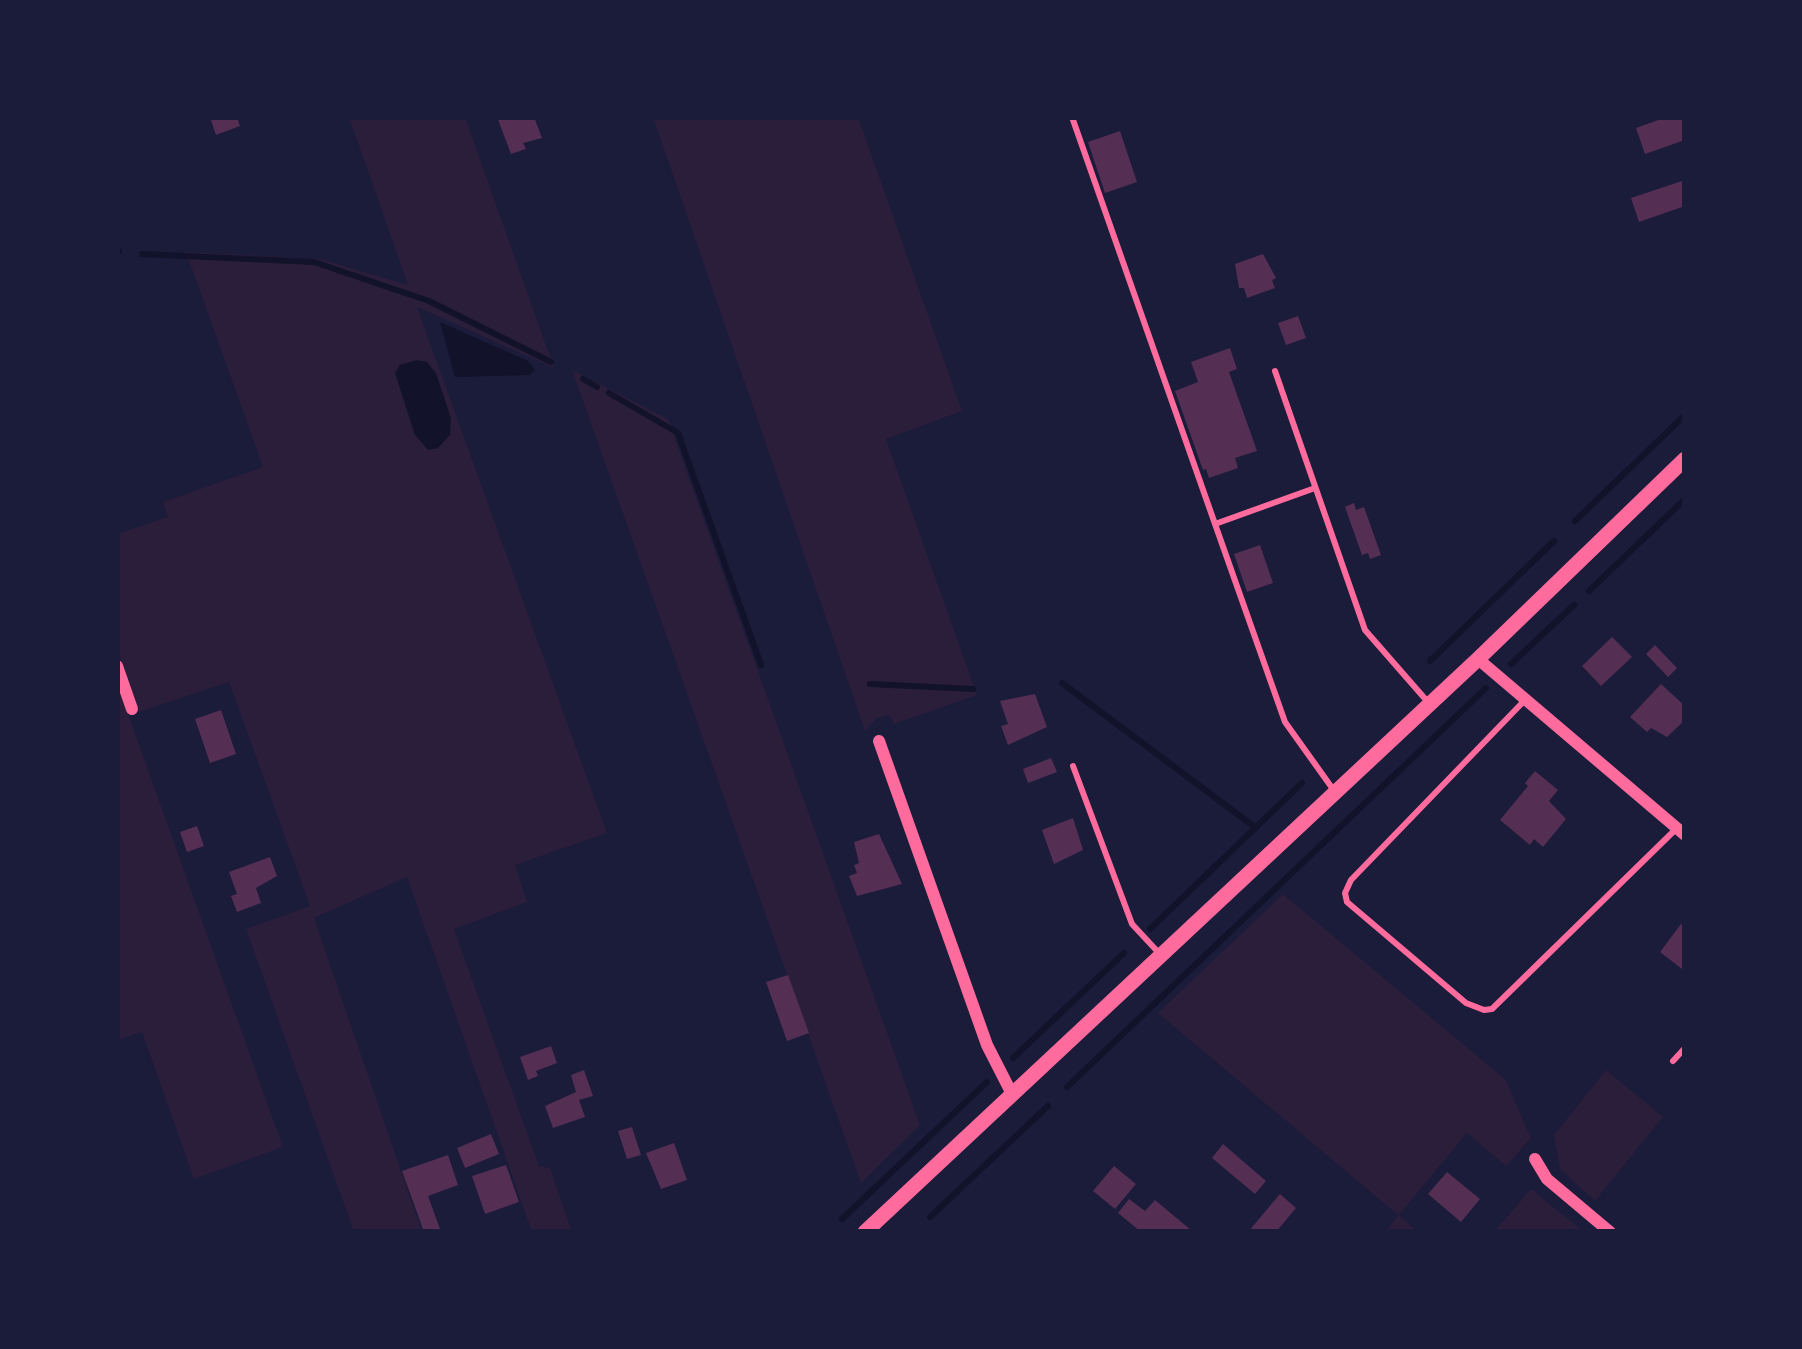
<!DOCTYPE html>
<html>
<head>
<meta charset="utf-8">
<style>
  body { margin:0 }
  #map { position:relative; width:1802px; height:1349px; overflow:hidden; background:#1b1b3a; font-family:"DM Sans",sans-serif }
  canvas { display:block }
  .frame { position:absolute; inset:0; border:120px solid #1b1b3a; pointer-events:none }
</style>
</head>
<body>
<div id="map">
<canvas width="1802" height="1349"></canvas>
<div class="frame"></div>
</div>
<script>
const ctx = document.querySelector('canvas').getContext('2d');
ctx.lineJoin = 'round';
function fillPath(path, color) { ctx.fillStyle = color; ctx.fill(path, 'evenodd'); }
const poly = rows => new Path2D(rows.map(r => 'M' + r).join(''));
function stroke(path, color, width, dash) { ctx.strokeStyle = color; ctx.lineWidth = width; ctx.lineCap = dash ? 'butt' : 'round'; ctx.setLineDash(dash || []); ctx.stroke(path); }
const green = poly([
  [349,117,465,117,554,368,417,307,607,833,515,865,527,902,454,929,539,1166,550,1168,572,1232,532,1232,407,877,314,918,422,1232,354,1232,246,929,310,906,229,682,139,712,117,648,117,534,168,517,163,502,263,467,186,252,320,259,408,285],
  [653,117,858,117,962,411,886,439,977,695,894,724,890,715,877,718,865,731],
  [572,370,668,419,920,1125,861,1183],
  [117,683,283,1147,194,1179,142,1032,117,1040],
  [1283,894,1505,1079,1531,1138,1506,1166,1467,1133,1399,1215,1418,1232,1386,1232,1398,1215,1158,1013],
  [1606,1070,1663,1117,1595,1201,1560,1169,1554,1135],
  [1531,1189,1584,1232,1494,1232]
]);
const water = poly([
  [440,322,528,361,535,370,529,375,455,377],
  [417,360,427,362,436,373,451,418,450,435,438,448,428,450,415,435,395,373,400,365]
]);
const stream = poly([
  [117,251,119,251],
  [142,254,314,262,429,301,551,362],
  [583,379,597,387],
  [609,393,678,433,761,665],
  [1575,521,1685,415],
  [1589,591,1685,499],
  [1430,661,1554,541],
  [1511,664,1574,605],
  [1062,683,1256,828],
  [870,684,973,689],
  [1150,929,1302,783],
  [1013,1058,1124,953],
  [1067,1087,1486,688],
  [930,1217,1048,1106],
  [842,1219,987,1082]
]);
const building = poly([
  [210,117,237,117,240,126,216,135],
  [497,117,534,117,542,138,523,143,526,149,511,154],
  [1667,117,1684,117,1685,140,1645,154,1636,128],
  [1120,131,1137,182,1105,193,1088,142],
  [1685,180,1685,206,1639,222,1631,198],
  [1263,254,1276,278,1272,280,1275,288,1247,298,1244,288,1239,288,1235,264],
  [1298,316,1306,338,1286,345,1278,323],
  [1230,348,1237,369,1229,372,1257,451,1235,458,1238,468,1209,478,1206,469,1203,470,1175,391,1198,382,1191,362],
  [1354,503,1356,510,1364,507,1381,555,1370,559,1368,553,1362,555,1345,507],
  [1260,545,1273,583,1247,592,1234,554],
  [1612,637,1632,657,1601,686,1582,666],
  [1655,645,1677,668,1668,677,1646,654],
  [1661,684,1685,706,1685,720,1667,737,1651,728,1647,732,1630,717],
  [1035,694,1047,727,1008,745,1001,726,1008,724,1000,701],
  [221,710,236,754,210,763,195,719],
  [1051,758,1057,772,1028,783,1023,769],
  [1535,771,1558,790,1549,801,1566,819,1543,847,1534,839,1530,845,1500,820,1528,786,1525,783],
  [1073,818,1083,850,1054,864,1042,830],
  [197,826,204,846,187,852,180,832],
  [879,834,902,884,857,896,849,876,857,873,854,865,859,863,854,842],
  [270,857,277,876,256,888,261,903,237,912,231,896,237,894,229,872],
  [1681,924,1685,927,1682,969,1660,952],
  [788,975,809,1033,787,1041,766,982],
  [551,1046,557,1063,536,1071,538,1076,528,1080,520,1057],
  [584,1070,593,1096,579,1100,585,1117,553,1128,545,1106,576,1092,571,1075],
  [632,1127,641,1155,627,1159,618,1131],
  [491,1134,499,1154,465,1168,457,1148],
  [674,1143,687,1180,661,1189,646,1153],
  [1223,1144,1266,1181,1255,1194,1212,1158],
  [448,1155,458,1185,428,1196,440,1229,424,1232,402,1171],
  [506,1165,519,1202,485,1214,472,1176],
  [1114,1166,1136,1184,1115,1209,1093,1191],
  [1447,1172,1480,1199,1461,1222,1428,1194],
  [1280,1194,1296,1208,1276,1232,1248,1232],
  [1129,1199,1145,1211,1155,1200,1191,1230,1141,1232,1118,1213]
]);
const service = poly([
  [1072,117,1215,524,1315,488],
  [1275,371,1365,630,1427,701],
  [1215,524,1285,722,1335,792],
  [1525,700,1351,880,1345,893,1347,902,1466,1003,1484,1010,1492,1009,1677,828],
  [1073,766,1132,924,1158,952],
  [1673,1061,1685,1048]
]);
const minor = poly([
  [1478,659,1685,835],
  [117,666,132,709],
  [879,741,987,1045,1012,1094],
  [1535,1159,1547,1179,1610,1232]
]);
const tertiary = poly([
  [865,1232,1478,659,1685,459]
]);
fillPath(green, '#2a1e3b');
fillPath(water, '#12122b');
stroke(stream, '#12122b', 6);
fillPath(building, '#542f53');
stroke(service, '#ff6b9d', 6);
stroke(minor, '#ff6b9d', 12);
stroke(tertiary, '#ff6b9d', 15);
</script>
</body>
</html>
